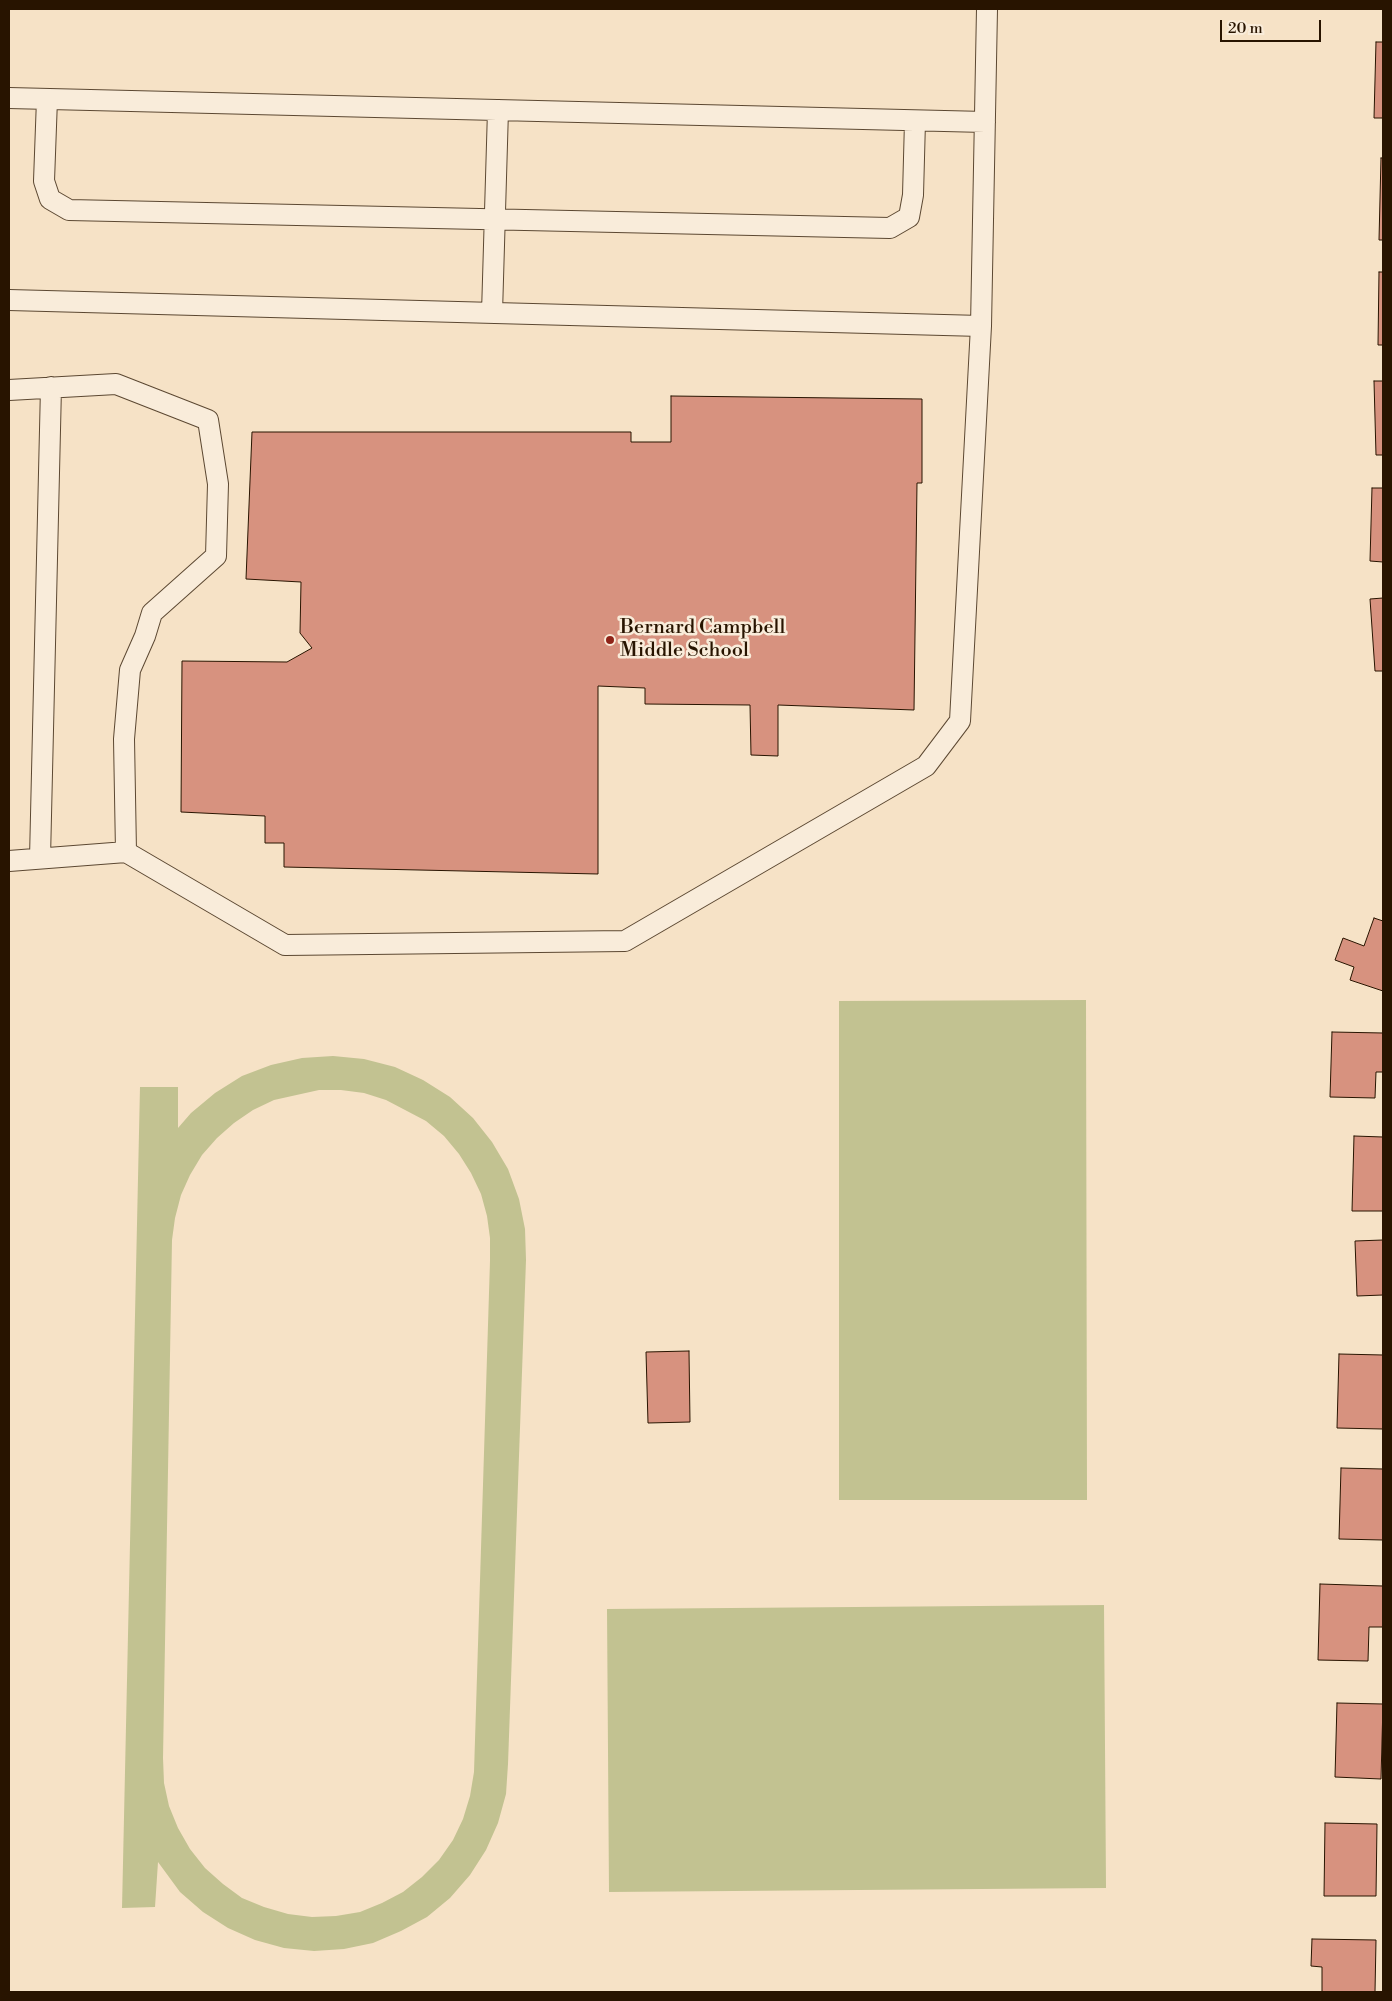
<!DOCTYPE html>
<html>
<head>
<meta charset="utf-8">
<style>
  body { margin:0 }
  #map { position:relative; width:1392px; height:2001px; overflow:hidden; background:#f6e2c6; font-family:"Libre Bodoni",serif }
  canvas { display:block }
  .frame { position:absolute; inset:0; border:10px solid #281400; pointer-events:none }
  .scale { position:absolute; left:1220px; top:20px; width:101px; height:22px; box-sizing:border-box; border:2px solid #281400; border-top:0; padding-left:6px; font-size:15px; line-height:18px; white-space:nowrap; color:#281400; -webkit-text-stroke:4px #f9ecda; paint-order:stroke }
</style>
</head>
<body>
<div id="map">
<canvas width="1392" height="2001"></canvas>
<div class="frame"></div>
<div class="scale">20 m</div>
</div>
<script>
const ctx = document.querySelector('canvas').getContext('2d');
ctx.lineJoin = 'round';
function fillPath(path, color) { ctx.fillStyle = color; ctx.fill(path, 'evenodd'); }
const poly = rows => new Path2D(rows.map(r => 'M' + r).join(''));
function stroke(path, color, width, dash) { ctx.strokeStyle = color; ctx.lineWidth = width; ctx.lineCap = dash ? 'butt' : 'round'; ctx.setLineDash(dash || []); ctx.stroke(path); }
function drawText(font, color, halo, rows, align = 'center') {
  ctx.font = font + ' "Libre Bodoni",serif'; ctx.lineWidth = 5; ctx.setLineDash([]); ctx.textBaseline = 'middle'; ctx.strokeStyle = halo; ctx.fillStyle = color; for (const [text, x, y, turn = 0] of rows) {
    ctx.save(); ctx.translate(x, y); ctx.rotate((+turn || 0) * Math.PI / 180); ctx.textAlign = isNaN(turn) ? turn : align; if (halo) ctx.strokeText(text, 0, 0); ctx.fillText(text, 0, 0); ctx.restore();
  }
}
const green = poly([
  [1086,1000,1087,1500,839,1500,839,1001],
  [333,1056,364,1059,395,1067,423,1080,450,1097,473,1118,492,1142,508,1169,519,1199,525,1229,526,1260,508,1764,506,1794,498,1823,486,1850,470,1875,450,1898,427,1917,401,1931,373,1943,344,1949,314,1951,284,1948,255,1940,228,1928,203,1912,180,1892,158,1862,155,1907,122,1908,140,1087,178,1087,178,1128,191,1113,215,1093,242,1076,271,1065,302,1058],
  [319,1090,341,1090,364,1093,386,1100,426,1121,444,1136,459,1154,471,1173,481,1194,487,1216,490,1238,490,1261,474,1772,470,1796,463,1819,453,1840,439,1860,422,1877,403,1892,382,1903,360,1912,336,1916,312,1917,288,1914,264,1907,242,1898,223,1884,205,1868,190,1849,178,1828,169,1806,164,1783,163,1758,172,1240,175,1218,181,1195,190,1175,202,1155,217,1138,234,1123,253,1110,274,1100],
  [1104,1605,1106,1888,609,1892,607,1609]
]);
const building = poly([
  [1376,42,1383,42,1383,118,1374,118,1376,42],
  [1381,158,1383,158,1383,240,1379,240,1381,158],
  [1379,272,1383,272,1383,345,1378,345,1379,272],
  [1374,381,1383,381,1383,455,1376,455,1374,381],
  [671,396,922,399,922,483,917,483,914,710,778,705,778,756,751,755,750,705,645,704,645,688,598,686,598,874,284,867,284,843,265,843,265,816,181,812,182,661,287,662,312,648,300,633,301,582,246,579,252,432,631,432,631,442,671,442,671,396],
  [1372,488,1383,488,1383,562,1370,561,1372,488],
  [1383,598,1383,671,1375,671,1370,599,1383,598],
  [1374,918,1383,921,1383,991,1350,980,1354,967,1335,960,1343,938,1364,946,1374,918],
  [1332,1032,1383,1033,1383,1072,1376,1072,1375,1098,1330,1097,1332,1032],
  [1354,1136,1383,1137,1383,1211,1352,1211,1354,1136],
  [1383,1240,1383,1295,1357,1296,1355,1241,1383,1240],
  [689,1351,690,1422,648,1423,646,1352,689,1351],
  [1339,1354,1383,1355,1383,1429,1337,1428,1339,1354],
  [1341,1468,1383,1469,1383,1540,1339,1539,1341,1468],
  [1320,1584,1383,1586,1383,1627,1369,1627,1368,1661,1318,1660,1320,1584],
  [1337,1703,1383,1704,1381,1779,1335,1777,1337,1703],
  [1325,1823,1377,1824,1376,1896,1324,1896,1325,1823],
  [1312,1939,1376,1940,1375,1992,1322,1992,1322,1967,1311,1966,1312,1939]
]);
const service = poly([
  [9,98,985,122],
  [47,99,44,181,50,199,69,210,890,228,909,217,913,195,915,121],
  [9,300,981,326,960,721,926,766,625,941,285,945,126,852,9,861],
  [492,313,498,110],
  [981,326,987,9],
  [9,390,116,384,208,420,218,484,216,556,152,613,145,636,130,670,124,739,126,852],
  [40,858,51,387]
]);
const markers = [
  [610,640,5,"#8f2418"]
];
const poiNames = [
  ["Bernard Campbell",620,628],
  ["Middle School",620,651]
];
fillPath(green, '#c2c291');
fillPath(building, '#d7927f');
stroke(building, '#281400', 1);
stroke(service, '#5c4832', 22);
stroke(service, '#f9ecda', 20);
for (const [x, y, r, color] of markers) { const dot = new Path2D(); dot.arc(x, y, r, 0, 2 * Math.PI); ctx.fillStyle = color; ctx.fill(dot); stroke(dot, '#f9ecda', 2); }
drawText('20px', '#281400', '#f9ecda', poiNames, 'left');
</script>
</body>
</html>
